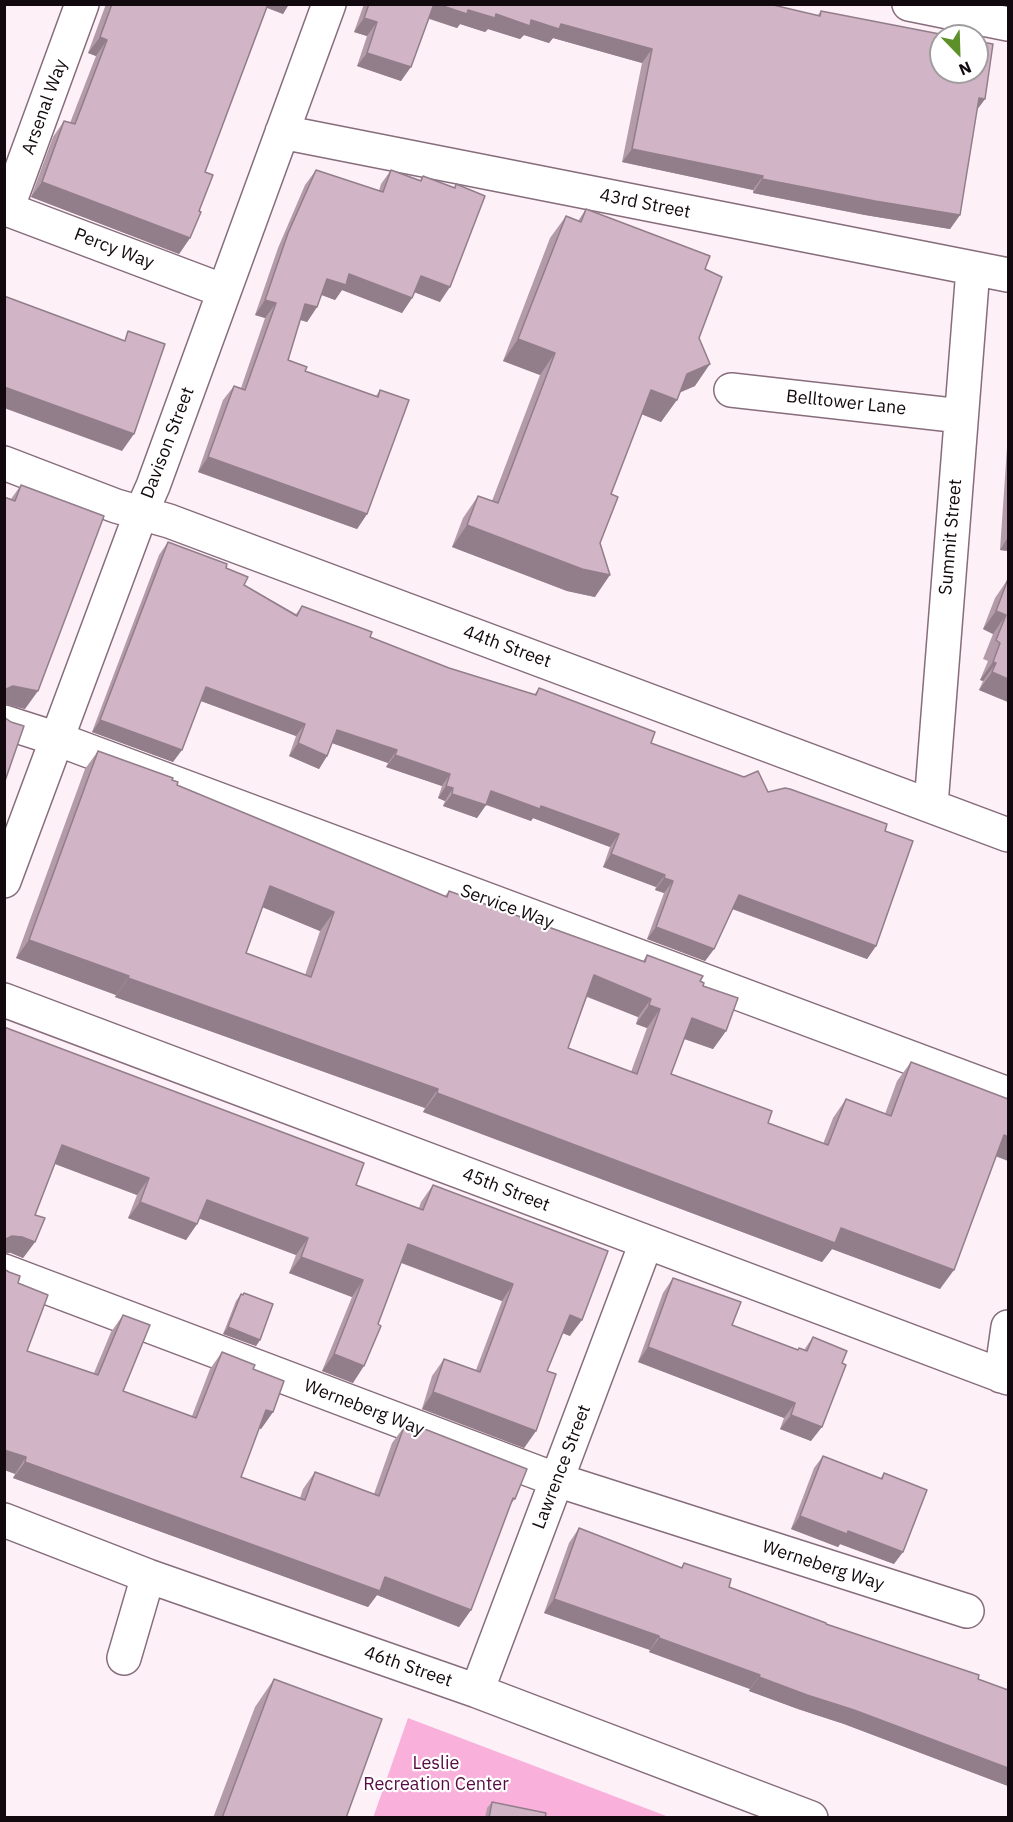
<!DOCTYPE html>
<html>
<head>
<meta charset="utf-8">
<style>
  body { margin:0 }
  #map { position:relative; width:1013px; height:1822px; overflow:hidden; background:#fdf0f7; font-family:"IBM Plex Sans",sans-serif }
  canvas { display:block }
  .frame { position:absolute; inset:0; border:6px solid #12090e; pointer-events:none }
  .north { position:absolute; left:929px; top:24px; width:60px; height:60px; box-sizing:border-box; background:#fff; border:2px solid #a09d9f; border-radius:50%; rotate:157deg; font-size:16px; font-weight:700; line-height:24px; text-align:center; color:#12090e }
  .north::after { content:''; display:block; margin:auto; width:21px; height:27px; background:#5d9029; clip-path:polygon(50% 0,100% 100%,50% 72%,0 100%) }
</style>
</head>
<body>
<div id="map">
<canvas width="1013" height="1822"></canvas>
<div class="frame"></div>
<div class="north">N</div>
</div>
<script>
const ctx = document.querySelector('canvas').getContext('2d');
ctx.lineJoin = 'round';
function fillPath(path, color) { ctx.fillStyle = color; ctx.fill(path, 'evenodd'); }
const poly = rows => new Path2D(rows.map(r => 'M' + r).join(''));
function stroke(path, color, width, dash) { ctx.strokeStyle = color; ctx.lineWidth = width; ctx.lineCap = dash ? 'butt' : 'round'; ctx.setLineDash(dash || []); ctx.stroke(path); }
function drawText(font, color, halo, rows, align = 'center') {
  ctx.font = font + ' "IBM Plex Sans",sans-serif'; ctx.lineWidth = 4.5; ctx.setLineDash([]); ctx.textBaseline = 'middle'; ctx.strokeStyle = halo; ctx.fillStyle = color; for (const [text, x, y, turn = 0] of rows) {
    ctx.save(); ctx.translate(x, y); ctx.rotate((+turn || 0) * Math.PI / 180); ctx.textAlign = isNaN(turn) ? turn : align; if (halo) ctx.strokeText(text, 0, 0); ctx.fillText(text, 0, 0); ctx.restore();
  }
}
const green = poly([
  [408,1718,669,1817,373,1818]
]);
const minor = poly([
  [909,4,1008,24],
  [282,132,1008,275],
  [4,208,224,291],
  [7,209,82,4],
  [731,390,961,416],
  [4,463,116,506,169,521,1008,835],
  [4,722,57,739,1008,1094],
  [931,805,973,269],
  [4,881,141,513,153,486,329,4],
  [4,1000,1008,1378],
  [4,1271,557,1480,967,1611],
  [1001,1376,1008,1327],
  [4,1520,148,1576,477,1691,811,1818],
  [124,1658,148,1576],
  [477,1691,646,1243]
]);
const wall = poly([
  [106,4,289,4,283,14,267,8,205,172,199,211,190,238,179,254,31,197,53,137,64,121,70,123,96,56,88,53],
  [364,4,769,4,817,16,821,11,985,99,977,110,960,215,950,229,865,215,753,193,753,190,622,162,642,63,553,38,549,43,524,35,520,39,488,29,485,32,460,24,457,28,429,19,401,81,357,66,367,36,354,32],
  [316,170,379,191,381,184,391,170,420,180,423,176,454,188,456,184,440,302,415,292,412,298,402,313,342,290,335,300,321,295,317,307,307,322,300,320,288,360,305,371,376,396,380,390,367,514,357,529,198,472,223,400,234,386,241,388,265,318,255,315,278,248,305,185],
  [586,209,705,269,695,386,680,392,661,422,642,414,611,494,600,543,595,597,567,591,452,547,463,518,478,496,492,501,540,375,503,361,550,238,566,216,578,221],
  [1008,433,1008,551,1000,550],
  [21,485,25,709,4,704,4,497,11,499],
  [168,542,226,568,244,585,296,614,302,606,370,637,449,668,534,695,539,688,651,743,768,792,885,831,876,946,867,959,732,909,714,949,705,961,647,939,664,893,655,890,656,887,603,867,610,847,533,818,531,821,486,805,477,818,443,806,445,801,438,798,442,786,386,767,388,763,332,743,327,756,319,769,289,756,296,736,201,701,173,762,92,732,159,555],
  [1008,579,1008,702,979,690,983,681,980,680,988,661,983,659,993,634,983,629,995,598],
  [98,751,172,780,177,785,445,896,449,891,643,961,647,955,700,981,726,1031,713,1049,684,1039,671,1074,768,1123,823,1144,833,1118,846,1099,885,1114,897,1081,911,1062,996,1156,940,1289,832,1249,822,1262,423,1112,425,1108,115,997,116,995,16,958,85,769],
  [263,907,320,931,305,975,246,953],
  [587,997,638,1017,636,1024,647,1028,631,1072,568,1048],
  [4,1027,356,1185,419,1208,421,1202,433,1185,570,1336,562,1333,547,1371,536,1431,524,1448,422,1409,432,1376,444,1359,476,1370,502,1301,401,1263,353,1383,322,1371,352,1297,289,1273,296,1255,199,1218,197,1224,186,1240,128,1218,137,1195,55,1164,35,1215,35,1242,23,1258,11,1253],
  [673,1278,732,1325,797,1350,804,1350,813,1337,811,1441,780,1429,784,1418,638,1362,663,1293],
  [18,1283,27,1351,94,1373,111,1332,123,1315,123,1391,192,1416,210,1369,222,1352,253,1369,273,1412,261,1429,259,1428,241,1477,300,1498,303,1489,315,1472,374,1494,392,1443,404,1427,419,1432,422,1428,515,1499,510,1505,471,1610,459,1627,377,1595,368,1607,13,1478,15,1474],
  [241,1294,260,1340,256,1346,223,1334,236,1301],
  [823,1456,880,1479,884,1473,894,1564,840,1544,838,1547,791,1529,814,1468],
  [579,1528,681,1568,684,1563,729,1587,826,1624,1008,1690,1008,1786,844,1724,798,1709,749,1691,750,1689,649,1652,650,1650,544,1613,569,1543],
  [274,1679,346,1818,213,1818,255,1707],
  [492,1802,545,1818,485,1818,487,1808]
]);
const shadedWall = poly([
  [264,4,289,4,283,14,263,6],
  [434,4,531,20,561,24,652,49,642,63,553,38,549,43,524,35,520,39,488,29,485,32,460,24,457,28,425,17],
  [364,18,377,22,367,36,354,32],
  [100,37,107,40,96,56,88,53],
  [367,53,411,67,401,81,357,66],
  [979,98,985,99,975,112],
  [632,149,763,176,753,190,622,162],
  [762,179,960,215,950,229,865,215,753,193],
  [42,182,190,238,179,254,31,197],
  [349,274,412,298,402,313,342,290,335,300,317,293,327,279],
  [421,276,450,287,440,302,411,291],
  [265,300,276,303,265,318,255,315],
  [305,304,317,307,307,322,295,318],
  [518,339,555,353,540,375,503,361],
  [710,364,695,386,672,396,687,374],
  [4,387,134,434,122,451,4,408],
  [651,390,677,400,661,422,636,412],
  [208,457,367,514,357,529,198,472],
  [467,525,610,575,595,597,567,591,452,547],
  [1008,537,1008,551,1000,550],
  [996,611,1006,615,993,634,983,629],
  [993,662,996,663,983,681,980,680],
  [992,672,1008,679,1008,702,979,690],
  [13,686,38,691,25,709,4,704,4,690],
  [206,687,305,724,296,736,198,700],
  [100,720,182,750,173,762,92,732],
  [337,730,397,750,388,763,329,742],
  [298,743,327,756,319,769,289,756],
  [395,755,450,774,442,786,386,767],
  [446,786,453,788,445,801,438,798],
  [491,791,541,806,619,834,610,847,533,818,531,821,482,803],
  [452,794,486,805,477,818,443,806],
  [611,854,665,875,656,887,603,867],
  [664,878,673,881,664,893,655,890],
  [270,886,334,912,320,931,257,905],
  [739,895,876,946,867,959,730,908],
  [656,927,714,949,705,961,647,939],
  [29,940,129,976,116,995,16,958],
  [594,975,651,999,638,1017,581,994],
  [128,978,438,1089,425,1108,115,997],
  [649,1005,660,1009,647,1028,636,1024],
  [692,1018,726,1031,713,1049,679,1037],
  [437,1093,841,1228,954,1270,940,1289,832,1249,822,1262,423,1112],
  [1004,1135,1008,1137,1008,1161,990,1154],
  [62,1145,149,1178,137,1195,50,1162],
  [207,1200,308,1238,296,1255,195,1217],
  [140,1202,197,1224,186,1240,128,1218],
  [12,1236,22,1237,35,1242,23,1258,11,1253,4,1253,4,1240],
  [408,1244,513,1284,502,1301,397,1261],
  [301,1257,363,1280,352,1297,289,1273],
  [570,1315,582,1320,570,1336,558,1331],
  [228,1327,260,1340,256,1346,223,1334],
  [648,1347,795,1403,784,1418,638,1362],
  [334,1354,364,1366,353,1383,322,1371],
  [433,1392,536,1431,524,1448,422,1409],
  [266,1410,273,1412,261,1429,254,1426],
  [791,1415,822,1427,811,1441,780,1429],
  [4,1450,26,1457,15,1474,4,1470],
  [25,1462,385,1577,471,1610,459,1627,377,1595,368,1607,13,1478],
  [800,1516,848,1531,903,1552,894,1564,840,1544,838,1547,791,1529],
  [554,1599,659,1636,650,1650,544,1613],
  [659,1638,760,1675,750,1689,649,1652],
  [759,1677,854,1710,1008,1768,1008,1786,844,1724,798,1709,749,1691]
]);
const building = poly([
  [112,4,268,4,205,172,213,175,199,211,201,212,190,238,42,182,64,121,75,124,107,40,100,37,112,4],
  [369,4,434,4,411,67,367,53,377,22,364,18,369,4],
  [437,4,769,4,820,16,821,11,950,36,941,36,941,72,977,72,977,41,993,44,985,99,979,98,960,215,875,201,762,179,763,176,632,149,652,49,561,24,559,29,531,20,530,26,496,14,495,18,468,10,467,14,437,4],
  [316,170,383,192,391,170,421,181,423,176,455,188,456,184,485,196,450,287,421,276,412,298,349,274,346,285,327,279,317,307,305,304,288,360,307,367,305,371,378,397,380,390,409,400,367,514,208,457,234,386,245,390,276,303,265,300,288,233,316,170],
  [586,209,710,256,705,269,722,277,699,338,710,364,687,374,677,400,651,390,611,494,618,497,600,543,610,575,582,569,467,525,478,496,498,503,555,353,518,339,566,216,581,222,586,209],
  [4,296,125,341,128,331,165,344,134,434,4,387,4,296],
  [21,485,104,516,38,691,13,686,4,690,4,497,15,501,21,485],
  [168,542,227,564,226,568,248,577,244,585,297,616,302,606,372,632,370,637,449,668,536,695,539,688,655,732,651,743,744,777,758,771,768,792,785,788,790,789,887,824,885,831,913,841,876,946,739,895,714,949,656,927,673,881,664,878,665,875,611,854,619,834,541,806,540,809,491,791,486,805,452,794,453,788,446,786,450,774,395,755,397,750,337,730,327,756,298,743,305,724,206,687,182,750,100,720,168,542],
  [1008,579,1008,679,992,672,996,663,993,662,1000,643,996,640,1006,615,996,611,1008,579],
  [4,717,11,722,24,726,5,781,4,717],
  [98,751,173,778,172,780,178,782,177,785,447,897,449,891,645,962,647,955,703,976,700,981,704,983,703,986,738,998,726,1031,692,1018,671,1074,772,1111,768,1123,828,1145,846,1099,891,1116,911,1062,1008,1099,1008,1137,1004,1135,954,1270,841,1228,835,1243,437,1093,438,1089,128,978,129,976,29,940,98,751],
  [270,886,334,912,311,977,246,953,270,886],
  [594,975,651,999,649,1005,660,1009,637,1074,568,1048,594,975],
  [4,1027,364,1163,356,1185,423,1210,433,1185,608,1251,582,1320,570,1315,547,1371,556,1374,536,1431,433,1392,444,1359,480,1372,513,1284,408,1244,378,1324,381,1326,364,1366,334,1354,363,1280,301,1257,308,1238,207,1200,197,1224,140,1202,149,1178,62,1145,35,1215,45,1218,35,1242,22,1237,12,1236,4,1240,4,1027],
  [4,1269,9,1272,20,1276,18,1283,48,1295,27,1351,98,1375,123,1315,150,1325,123,1391,196,1418,222,1352,255,1365,253,1369,284,1381,273,1412,266,1410,241,1477,305,1500,315,1472,379,1496,404,1427,421,1432,422,1428,527,1469,515,1499,513,1498,471,1610,385,1577,380,1591,25,1462,26,1457,4,1450,4,1269],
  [673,1278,741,1302,732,1325,798,1350,799,1348,807,1351,813,1337,847,1351,842,1363,846,1365,822,1427,791,1415,795,1403,648,1347,673,1278],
  [244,1293,273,1304,260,1340,228,1327,241,1294,243,1295,244,1293],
  [823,1456,882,1479,884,1473,927,1490,903,1552,848,1531,847,1534,800,1516,823,1456],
  [579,1528,682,1568,684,1563,731,1579,729,1587,826,1623,826,1624,979,1675,978,1679,1008,1690,1008,1768,854,1710,807,1695,759,1677,760,1675,659,1638,659,1636,554,1599,579,1528],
  [274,1679,382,1719,346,1818,222,1818,274,1679],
  [492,1802,546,1813,545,1818,489,1818,492,1802]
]);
const streetNames = [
  ["Arsenal Way",45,107,-70],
  ["43rd Street",645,204,11],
  ["Percy Way",114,249,21],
  ["Belltower Lane",846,403,6],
  ["Davison Street",168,443,-69],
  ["Summit Street",951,537,-85],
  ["44th Street",507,647,20],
  ["Service Way",507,907,20],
  ["45th Street",506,1190,21],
  ["Werneberg Way",364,1408,21],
  ["Lawrence Street",562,1467,-69],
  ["Werneberg Way",823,1566,18],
  ["46th Street",408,1667,19]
];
const parkNames = [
  ["Leslie",436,1764],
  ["Recreation Center",436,1785]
];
fillPath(green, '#f9b1dc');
stroke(minor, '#876d7c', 36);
stroke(minor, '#fff', 33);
fillPath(wall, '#b49ba9');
fillPath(shadedWall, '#927e8a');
fillPath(building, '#d1b4c5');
stroke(building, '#927e8a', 1.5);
drawText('18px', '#12090e', '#fff', streetNames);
drawText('18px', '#570b42', '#fff', parkNames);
</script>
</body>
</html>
